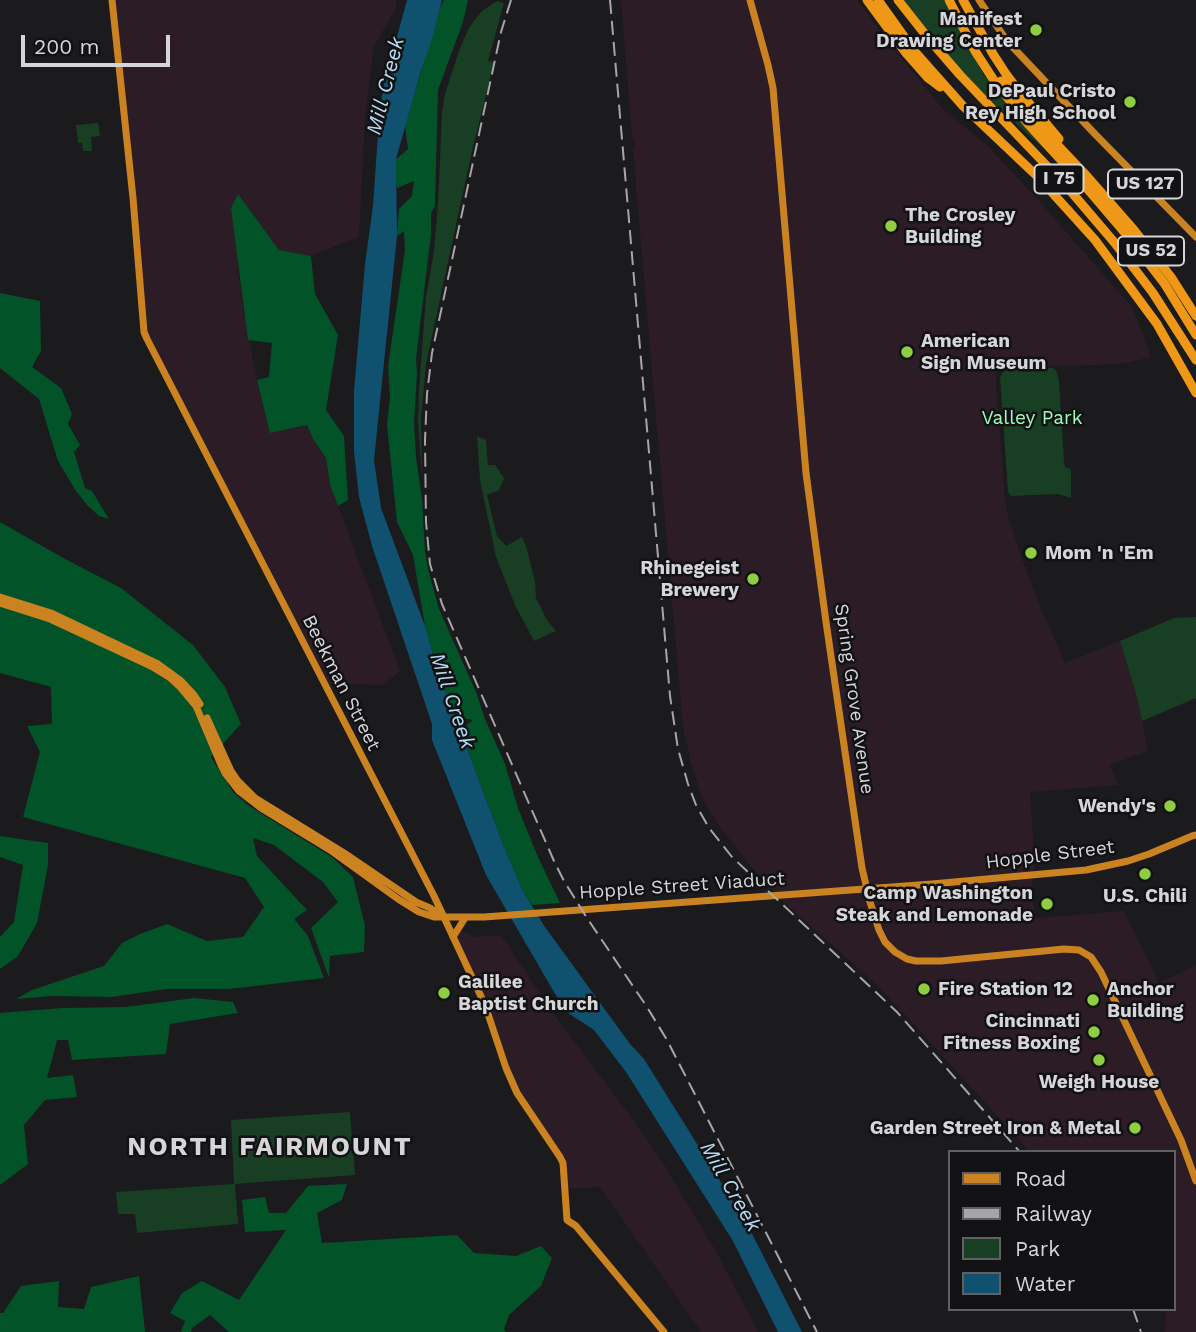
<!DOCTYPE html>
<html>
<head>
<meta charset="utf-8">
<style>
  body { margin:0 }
  #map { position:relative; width:1196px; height:1332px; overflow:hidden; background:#1b1a1d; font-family:"Work Sans",sans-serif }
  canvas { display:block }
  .legend { position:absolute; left:948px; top:1150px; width:228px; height:161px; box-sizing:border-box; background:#121114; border:2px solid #605f62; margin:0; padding:9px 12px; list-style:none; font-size:21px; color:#d6d5d7 }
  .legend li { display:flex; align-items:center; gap:14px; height:35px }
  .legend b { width:35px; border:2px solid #605f62 }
  .scale { position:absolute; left:21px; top:35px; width:149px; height:32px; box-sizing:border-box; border:4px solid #d6d5d7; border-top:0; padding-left:9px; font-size:21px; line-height:24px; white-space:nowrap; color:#d6d5d7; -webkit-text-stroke:5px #121114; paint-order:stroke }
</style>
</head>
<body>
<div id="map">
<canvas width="1196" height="1332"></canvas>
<ul class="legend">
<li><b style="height:9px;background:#cb8322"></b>Road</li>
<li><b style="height:9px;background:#a6a5a7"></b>Railway</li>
<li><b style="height:19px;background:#183e24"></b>Park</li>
<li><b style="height:19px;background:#0f516f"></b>Water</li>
</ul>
<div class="scale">200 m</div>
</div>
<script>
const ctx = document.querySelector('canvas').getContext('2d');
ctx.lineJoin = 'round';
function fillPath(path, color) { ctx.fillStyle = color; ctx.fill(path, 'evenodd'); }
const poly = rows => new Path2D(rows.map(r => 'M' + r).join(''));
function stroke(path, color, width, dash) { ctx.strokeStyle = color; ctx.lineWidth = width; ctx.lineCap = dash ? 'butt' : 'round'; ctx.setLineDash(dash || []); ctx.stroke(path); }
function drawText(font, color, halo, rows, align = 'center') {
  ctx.font = font + ' "Work Sans",sans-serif'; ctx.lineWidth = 5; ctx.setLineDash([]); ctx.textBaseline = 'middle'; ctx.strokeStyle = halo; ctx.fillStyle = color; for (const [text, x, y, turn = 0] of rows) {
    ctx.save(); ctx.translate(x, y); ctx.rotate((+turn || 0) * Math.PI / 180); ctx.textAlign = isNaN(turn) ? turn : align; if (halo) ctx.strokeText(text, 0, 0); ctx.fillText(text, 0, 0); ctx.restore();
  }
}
const industrial = poly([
  [112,0,396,0,396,8,374,46,365,117,359,237,311,256,279,250,238,194,238,271,244,314,257,380,270,432,307,425,313,439,326,458,330,485,400,671,383,685,324,684,147,339],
  [621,0,857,0,891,45,942,108,988,146,1040,202,1133,308,1151,357,1126,363,1098,365,995,367,1005,500,1008,516,1021,556,1042,611,1065,663,1120,641,1137,697,1148,751,1110,765,1118,785,1030,792,1035,865,1032,884,1035,918,1123,911,1159,983,1196,965,1196,1332,1165,1332,1166,1317,1164,1309,1173,1309,1173,1152,1030,1152,912,1022,872,980,789,907,747,862,717,823,702,798,691,763,683,728,638,210,633,148,635,147,634,139,632,139],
  [447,924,474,937,501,935,555,1016,634,1121,665,1166,716,1251,758,1332,701,1332,600,1187,565,1189,563,1163,522,1099,485,1005]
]);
const green = poly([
  [900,0,944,0,984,75,1012,112,1053,157,989,99,949,59],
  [497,1,504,3,488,61,494,62,472,151,426,364,421,418,422,478,418,423,419,390,426,297,434,251,438,204,442,113,445,94,460,48,470,26,482,11],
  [98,123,100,136,91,137,92,151,83,151,82,143,78,143,76,125],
  [1053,368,1056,371,1059,380,1064,462,1065,467,1071,469,1071,498,1058,494,1011,496,1008,492,1000,377,1003,372,1011,369],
  [477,436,486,440,488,465,495,465,504,478,499,490,487,495,497,536,506,546,522,537,526,546,535,582,536,598,547,620,556,631,534,641,515,605,496,557,480,480],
  [1196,617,1196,698,1142,721,1137,697,1120,641,1174,618],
  [350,1112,355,1175,235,1184,238,1224,137,1233,135,1214,118,1214,116,1192,234,1184,231,1120]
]);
const forest = poly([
  [444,0,468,0,463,22,438,90,435,206,431,213,431,234,416,359,417,374,414,422,416,457,422,500,425,551,428,569,439,609,476,692,485,719,505,764,518,808,538,857,560,903,532,905,523,891,504,847,460,730,473,720,455,717,438,672,425,626,413,555,397,522,387,425,390,397,388,366,405,250,404,231,397,236,399,209,412,196,414,181,397,188,396,181,396,159,408,149,405,126,440,8],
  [238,194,279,250,311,256,315,294,338,335,326,410,344,436,348,500,338,506,330,485,326,458,313,439,307,425,270,433,257,380,269,377,272,343,248,340,231,208],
  [0,293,40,301,41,351,32,367,61,388,72,414,68,424,80,445,74,452,85,488,92,491,109,519,99,516,87,505,76,491,58,461,39,399,0,368],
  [0,522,65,559,121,588,193,645,225,687,241,724,211,757,233,792,249,806,332,857,353,877,365,926,364,952,330,956,329,978,311,928,338,902,323,882,274,845,253,838,257,856,307,910,294,919,308,936,324,978,229,989,166,989,112,997,53,996,16,999,32,990,104,966,122,943,140,934,167,924,207,941,243,937,264,907,245,878,23,817,40,752,27,726,52,724,51,687,0,673],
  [0,836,48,843,48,865,37,923,18,956,0,969,0,937,14,922,23,865,0,857],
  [194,998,233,1002,238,1013,170,1024,166,1054,72,1060,68,1040,57,1040,47,1078,73,1075,77,1097,45,1100,24,1125,28,1164,0,1185,0,1013,62,1008,126,1007],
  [347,1184,342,1200,317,1213,322,1243,457,1235,474,1253,516,1256,541,1246,552,1258,541,1286,509,1315,504,1329,506,1332,229,1332,210,1315,192,1328,191,1332,181,1332,185,1321,170,1313,182,1293,202,1281,239,1300,286,1230,245,1232,242,1200,265,1197,269,1213,286,1213,308,1186],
  [139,1276,145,1332,0,1332,0,1313,3,1313,21,1286,59,1281,58,1307,84,1309,91,1287]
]);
const water = poly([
  [407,0,442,0,433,36,421,71,396,159,397,236,374,460,381,508,425,626,438,672,460,730,504,847,523,891,545,927,630,1044,644,1059,747,1224,802,1332,778,1332,733,1241,626,1072,594,1030,565,1011,486,875,432,740,432,724,372,546,359,497,354,452,354,391,365,264,373,206,379,119,383,88]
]);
const major = poly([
  [112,0,133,198,144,332,147,339,434,896,485,1005,506,1068,517,1093,560,1157,563,1163,567,1220,576,1226,664,1332],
  [750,0,768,65,773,88,806,473,826,622,862,868,870,902,879,930,885,942,895,952,907,959,916,961,941,961,1064,949,1079,950,1091,957,1101,972,1181,1140,1196,1181],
  [979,0,1007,41,1093,132,1196,237],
  [0,597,51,613,158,664,180,680,194,695,200,704],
  [0,603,50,619,151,666,169,677,180,687,196,706,221,765,225,773,239,791,261,808,330,850,398,899,419,912,434,917,484,917,932,884,1086,870,1128,861,1149,854,1192,836,1196,835],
  [207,718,231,771,238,781,255,798,344,853,416,902,430,908,443,917],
  [453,937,465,918]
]);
const highway = poly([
  [867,0,906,53,928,78,940,87],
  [878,0,916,53,963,106,1038,177,1095,240,1157,324,1196,393],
  [898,0,928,38,960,75,1068,188,1114,242,1153,293,1196,360],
  [949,0,975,51,995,82,1028,124,1091,193,1126,234,1164,283,1196,335],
  [963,0,993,54,1006,74,1018,90,1059,139],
  [1001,81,1033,119,1085,174,1134,230,1171,277,1196,316]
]);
const rail = poly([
  [511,0,501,32,432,353,427,394,425,440,426,522,430,564,442,604,554,861,564,881,587,918,647,1007,667,1040,817,1332],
  [610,0,670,696,678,749,688,784,696,805,709,828,732,857,897,1012,1020,1152],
  [1133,1309,1141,1332]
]);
const markers = [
  [1036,30,7,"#8fcd42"],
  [1130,102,7,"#8fcd42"],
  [891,226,7,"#8fcd42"],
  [907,352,7,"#8fcd42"],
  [1031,553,7,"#8fcd42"],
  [753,579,7,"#8fcd42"],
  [1170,806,7,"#8fcd42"],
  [1145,874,7,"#8fcd42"],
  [1047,904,7,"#8fcd42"],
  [924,989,7,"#8fcd42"],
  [444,993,7,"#8fcd42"],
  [1093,1000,7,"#8fcd42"],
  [1094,1032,7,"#8fcd42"],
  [1099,1060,7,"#8fcd42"],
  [1135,1128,7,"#8fcd42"]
];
const shields = [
  [1059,179,49],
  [1145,184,74],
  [1151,251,66]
];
const shieldNames = [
  ["I 75",1059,179],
  ["US 127",1145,184],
  ["US 52",1151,251]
];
const poiNames = [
  ["Manifest",1022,19],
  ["Drawing Center",1022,41],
  ["DePaul Cristo",1116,91],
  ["Rey High School",1116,113],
  ["The Crosley",905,215,"left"],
  ["Building",905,237,"left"],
  ["American",921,341,"left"],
  ["Sign Museum",921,363,"left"],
  ["Mom 'n 'Em",1045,553,"left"],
  ["Rhinegeist",739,568],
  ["Brewery",739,590],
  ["Wendy's",1156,806],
  ["Camp Washington",1033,893],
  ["Steak and Lemonade",1033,915],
  ["U.S. Chili",1145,896,"center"],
  ["Galilee",458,982,"left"],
  ["Baptist Church",458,1004,"left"],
  ["Fire Station 12",938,989,"left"],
  ["Anchor",1107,989,"left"],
  ["Building",1107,1011,"left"],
  ["Cincinnati",1080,1021],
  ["Fitness Boxing",1080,1043],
  ["Weigh House",1099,1082,"center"],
  ["Garden Street Iron & Metal",1121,1128]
];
const parkNames = [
  ["Valley Park",1032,418]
];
const streetNames = [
  ["Beekman Street",341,683,63],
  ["Spring Grove Avenue",854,699,82],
  ["Hopple Street",1050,855,-7],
  ["Hopple Street Viaduct",682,886,-4]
];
const waterNames = [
  ["Mill Creek",386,86,-76],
  ["Mill Creek",452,701,71],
  ["Mill Creek",730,1187,60]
];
const districtNames = [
  ["NORTH FAIRMOUNT",270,1147]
];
fillPath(industrial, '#2c1c25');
fillPath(green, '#183e24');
fillPath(forest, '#025328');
fillPath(water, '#0f516f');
stroke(major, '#cb8322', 7);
stroke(highway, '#ef9716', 9);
stroke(rail, '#a6a5a7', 2, [14, 7]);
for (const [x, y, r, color] of markers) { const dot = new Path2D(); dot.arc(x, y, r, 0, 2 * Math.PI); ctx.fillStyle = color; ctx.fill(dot); stroke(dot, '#121114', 2.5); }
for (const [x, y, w] of shields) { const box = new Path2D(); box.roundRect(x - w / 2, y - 14.5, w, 29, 5); ctx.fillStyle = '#121114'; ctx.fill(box); stroke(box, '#d6d5d7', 2); }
drawText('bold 18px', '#d6d5d7', null, shieldNames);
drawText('bold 19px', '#d6d5d7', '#121114', poiNames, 'right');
drawText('19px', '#9cfbb7', '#121114', parkNames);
drawText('19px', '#d6d5d7', '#121114', streetNames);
drawText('italic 21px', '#b4daf2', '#121114', waterNames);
ctx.letterSpacing = '2px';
drawText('bold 26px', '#d6d5d7', '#121114', districtNames);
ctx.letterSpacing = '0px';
</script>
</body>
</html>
